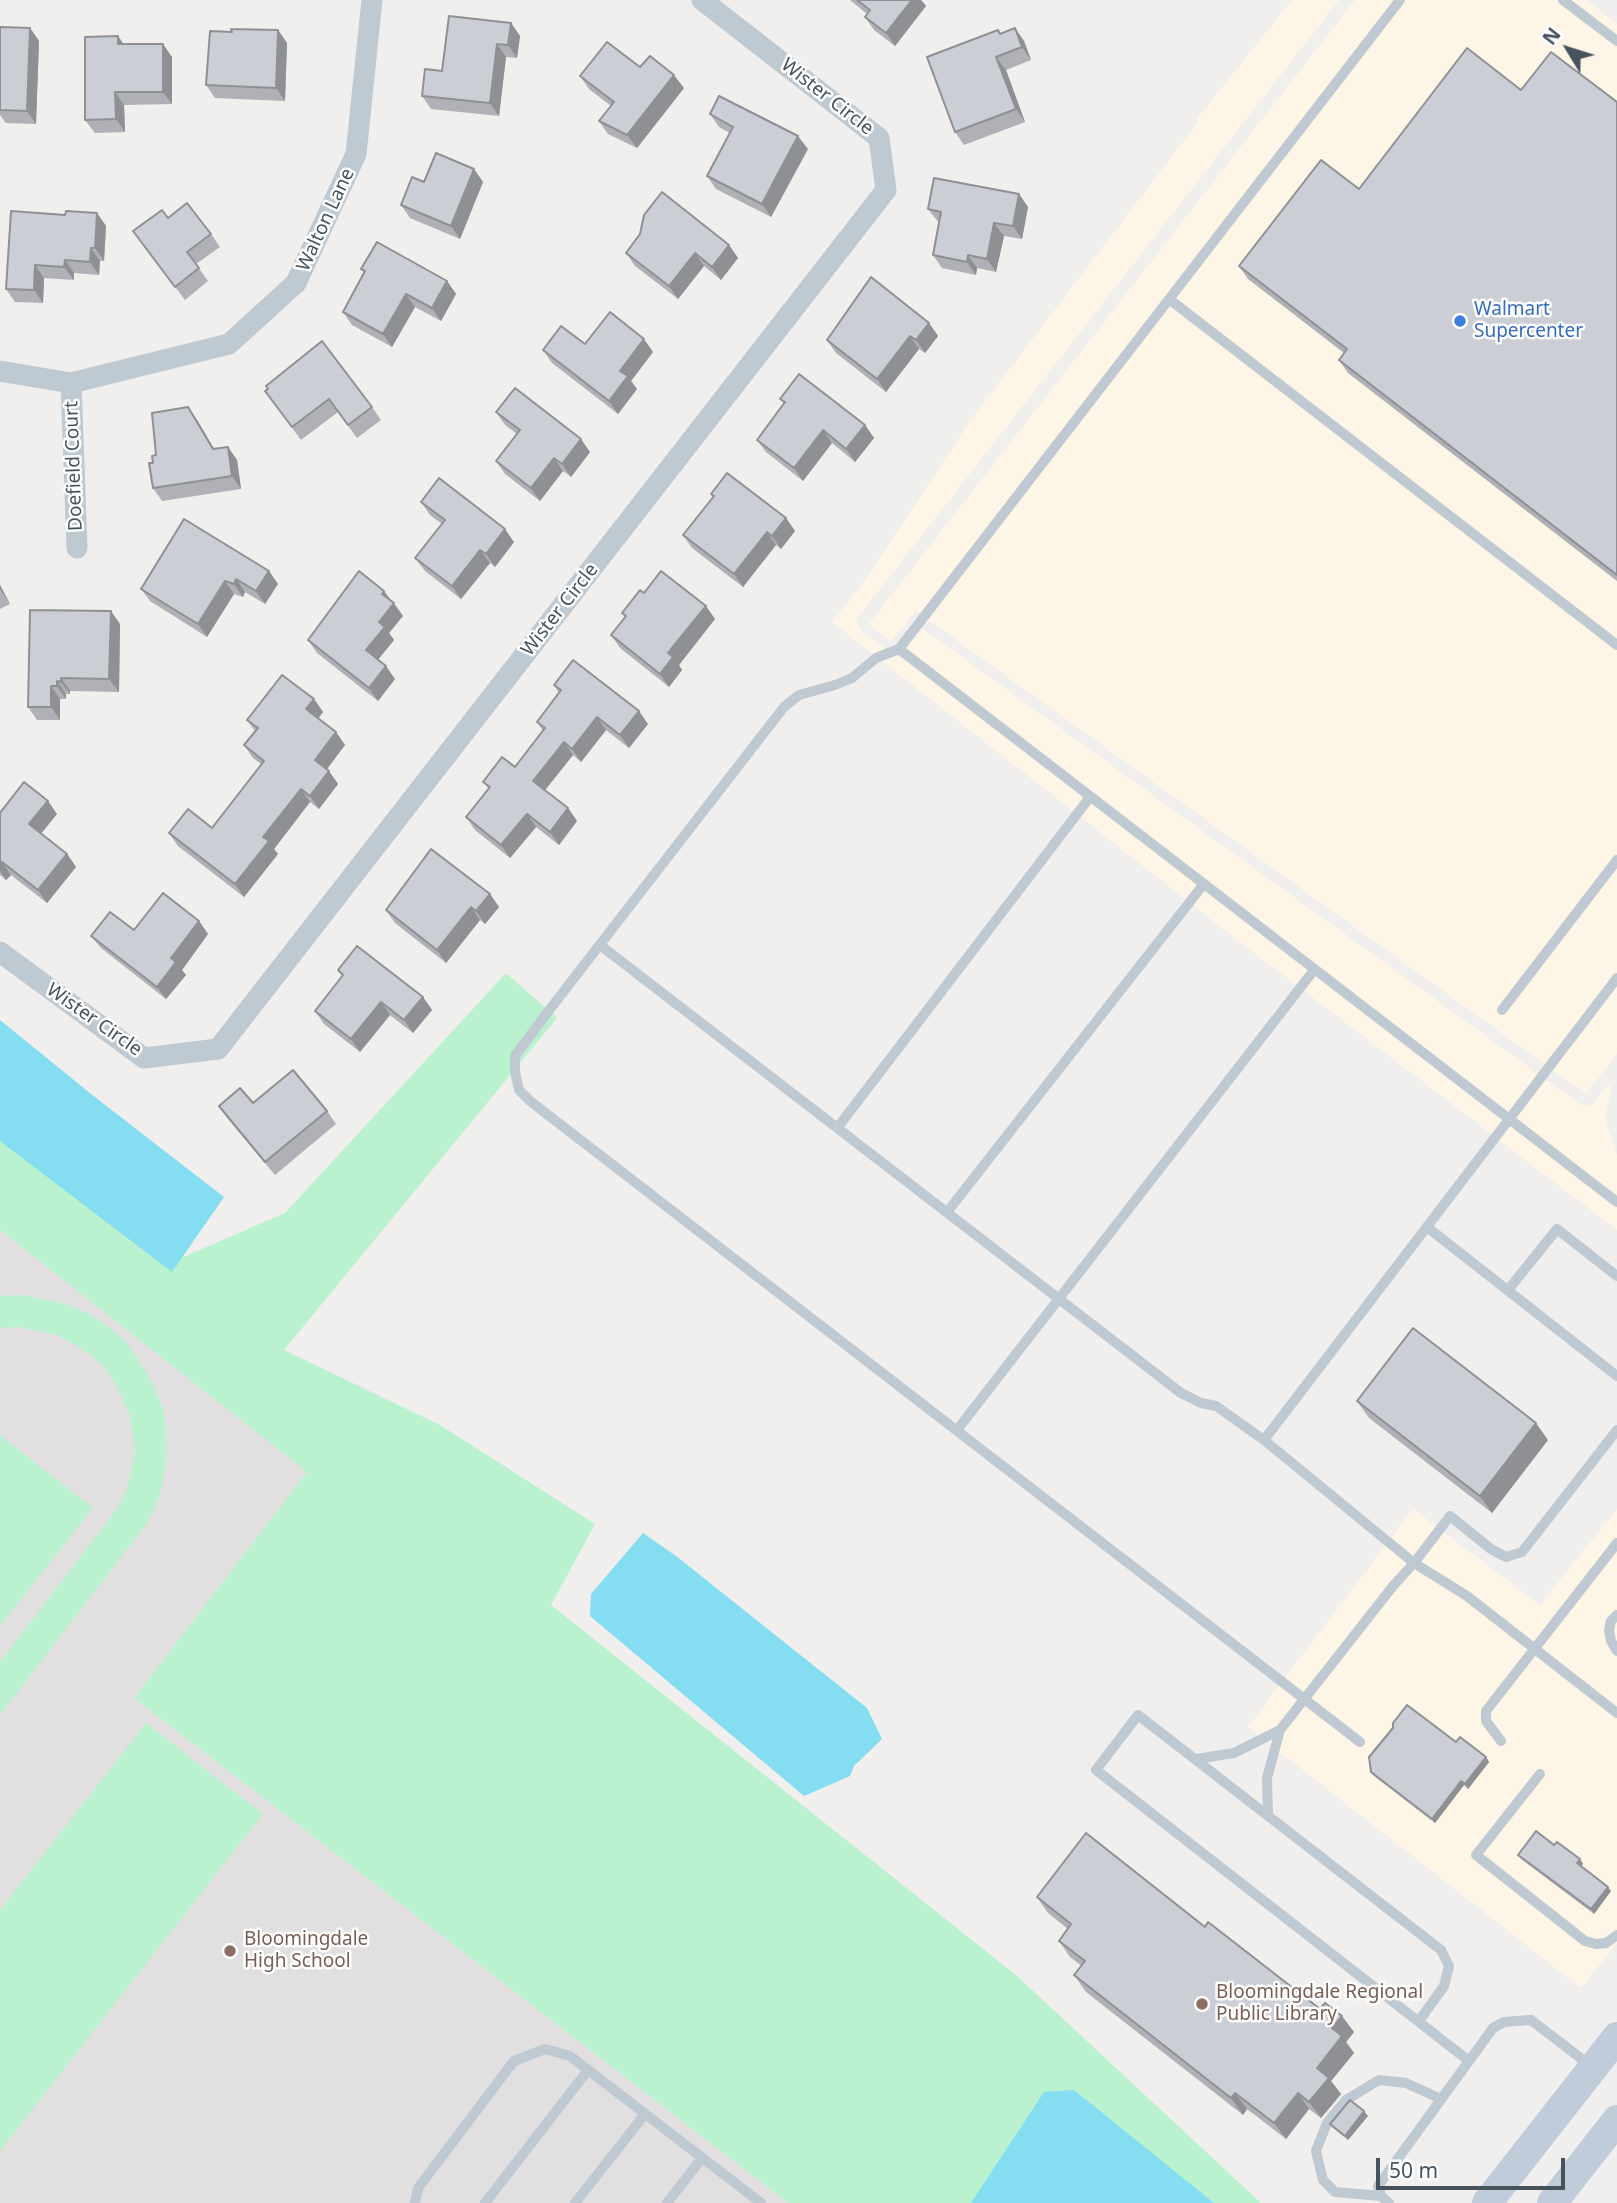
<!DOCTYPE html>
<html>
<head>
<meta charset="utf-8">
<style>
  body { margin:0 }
  #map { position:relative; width:1617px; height:2203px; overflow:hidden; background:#f1eeee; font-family:"Noto Sans",sans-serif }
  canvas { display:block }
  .north { position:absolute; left:1533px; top:14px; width:70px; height:70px; -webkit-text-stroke:5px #fff; paint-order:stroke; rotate:308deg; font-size:19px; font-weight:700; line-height:28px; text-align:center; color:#46535d }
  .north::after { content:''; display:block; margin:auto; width:24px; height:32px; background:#46535d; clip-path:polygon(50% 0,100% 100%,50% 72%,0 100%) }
  .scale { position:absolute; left:1376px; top:2158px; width:189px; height:32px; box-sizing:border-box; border:4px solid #46535d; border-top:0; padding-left:9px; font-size:21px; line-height:24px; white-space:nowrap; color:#46535d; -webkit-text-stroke:5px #fff; paint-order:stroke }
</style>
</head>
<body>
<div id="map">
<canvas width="1617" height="2203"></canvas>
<div class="north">N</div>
<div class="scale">50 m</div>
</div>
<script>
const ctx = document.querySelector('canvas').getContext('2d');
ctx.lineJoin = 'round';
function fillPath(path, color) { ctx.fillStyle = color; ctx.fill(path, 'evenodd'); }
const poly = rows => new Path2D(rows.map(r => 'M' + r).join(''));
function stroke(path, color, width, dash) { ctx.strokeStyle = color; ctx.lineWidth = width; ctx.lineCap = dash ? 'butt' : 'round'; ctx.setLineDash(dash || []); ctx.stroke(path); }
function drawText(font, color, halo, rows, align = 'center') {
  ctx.font = font + ' "Noto Sans",sans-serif'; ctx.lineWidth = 5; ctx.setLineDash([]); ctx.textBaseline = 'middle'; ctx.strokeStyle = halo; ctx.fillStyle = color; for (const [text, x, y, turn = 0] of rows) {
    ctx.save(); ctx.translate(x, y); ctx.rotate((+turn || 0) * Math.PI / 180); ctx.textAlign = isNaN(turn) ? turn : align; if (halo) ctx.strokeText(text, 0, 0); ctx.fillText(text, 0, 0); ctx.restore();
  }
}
const commercial = poly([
  [1292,0,1339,0,859,616,857,623,862,633,892,653,919,626,1580,1104,1587,1106,1593,1104,1613,1079,1605,1120,1617,1155,1617,1230,1236,939,832,622,864,582,970,421,1199,121,1197,119],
  [1355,0,1587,0,1617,24,1617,1054,1586,1094,916,611,891,641,869,624],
  [1413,1509,1540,1605,1617,1509,1617,1943,1581,1988,1248,1727]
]);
const education = poly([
  [0,1230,308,1472,134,1698,788,2203,0,2203]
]);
const green = poly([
  [506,973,557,1018,284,1350,440,1425,595,1524,551,1605,1017,1976,1261,2203,788,2203,134,1698,307,1472,0,1230,0,1126,174,1261,285,1213],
  [21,1295,67,1304,89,1314,109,1327,127,1343,153,1383,162,1406,166,1429,167,1453,164,1477,158,1500,148,1522,0,1715,0,1662,119,1506,127,1489,135,1452,130,1415,114,1381,103,1366,89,1353,56,1335,19,1327,0,1328,0,1296],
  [0,1435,93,1508,0,1626],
  [146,1723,263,1814,0,2151,0,1910]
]);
const water = poly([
  [0,1020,91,1094,224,1197,172,1272,0,1141],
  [643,1533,676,1556,867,1708,882,1739,854,1766,850,1776,804,1796,590,1616,591,1594],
  [1074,2090,1214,2203,971,2203,1044,2092]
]);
const lane = poly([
  [1563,0,1617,41],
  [1169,299,1617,645],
  [899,649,1617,1202],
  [600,945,1181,1393,1201,1403,1216,1406,1264,1440,1414,1563,1450,1516,1491,1549,1506,1557,1522,1552,1617,1430],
  [1502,1010,1617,860],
  [838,1127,1090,797],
  [948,1211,1203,885],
  [1427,1227,1617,1376],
  [1508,1290,1557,1229,1617,1276],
  [957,1430,1314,970],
  [1264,1440,1617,978],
  [1617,1615,1611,1621,1609,1630,1611,1641,1617,1651],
  [1501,1741,1486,1721,1486,1711,1617,1543],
  [1360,1742,530,1101,519,1090,515,1072,515,1056,550,1009,784,707,799,695,835,685,852,678,876,658,899,649,1400,0],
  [1196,1759,1234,1753,1280,1730],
  [1540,1774,1476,1855,1585,1941,1596,1944,1606,1943,1617,1935],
  [1268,1815,1267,1778,1280,1730,1393,1586,1414,1563,1467,1596,1617,1713],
  [1419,2021,1444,1986,1449,1966,1441,1950,1138,1715,1096,1770,1469,2061],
  [1381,2196,1378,2186,1493,2028,1504,2022,1531,2020,1591,2066],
  [415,2203,418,2188,514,2061,545,2049,570,2056,761,2203],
  [485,2203,588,2070],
  [575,2203,645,2114],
  [667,2203,702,2158],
  [1389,2203,1381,2196,1335,2192,1323,2180,1316,2151,1327,2123,1346,2100,1379,2080,1406,2083,1441,2099]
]);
const street = poly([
  [0,371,71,383,229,344,296,283,356,154,372,0],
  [71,383,77,548],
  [0,952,144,1058,218,1049,886,190,879,138,702,0]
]);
const secondary = poly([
  [1487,2203,1617,2037],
  [1552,2203,1617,2120]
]);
const wall = poly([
  [850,0,921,0,926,6,895,46,874,30,865,17,867,14],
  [511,23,520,36,517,58,506,57,499,116,431,109,422,96,442,71],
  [0,27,30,28,39,41,36,124,6,123,0,115],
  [1015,28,1024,41,1031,60,1006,70,1025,122,964,145,955,132,998,30,1001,34],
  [278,30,287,43,285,101,215,98,206,85,232,32],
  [118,36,123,44,172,57,172,104,124,105,125,132,95,133,85,120],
  [640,67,684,88,637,148,608,134,599,121,611,106,589,89,580,76],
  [1521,90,1617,102,1617,581,1348,373,1339,360,1344,353,1248,279,1239,266,1359,189],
  [710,114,808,149,771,217,716,189,707,176,730,133,719,127],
  [474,169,483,182,460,239,410,218,401,205,424,182],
  [1019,194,1028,207,1022,239,1004,236,996,272,977,268,976,275,942,268,933,255,939,223,928,209],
  [97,213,106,226,104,261,100,261,99,275,74,273,74,280,44,278,43,303,15,302,6,289,65,215],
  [168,218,211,234,220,247,196,264,208,281,185,300,133,231],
  [729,245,738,258,721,280,704,266,678,299,635,266,626,253],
  [361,269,447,281,456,294,441,321,415,307,392,347,352,325,343,312,364,273],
  [929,323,938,336,925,353,919,349,886,392,836,353,827,340],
  [585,344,653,352,631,381,637,389,618,414,552,363,543,350],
  [268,389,372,407,381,420,357,438,338,412,301,440,265,391],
  [780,399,865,425,874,438,855,462,832,443,803,481,766,452,757,440,784,404],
  [496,412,590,452,571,477,563,471,540,501,505,474,496,461,517,434,505,425],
  [197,420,214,449,228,447,237,460,241,489,162,501,153,488,153,463,156,455],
  [711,494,786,518,795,531,781,549,776,545,743,587,692,548,683,535,713,497],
  [421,502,514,542,495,567,490,563,461,599,425,571,415,558,442,524,430,515],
  [269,571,278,584,265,604,245,592,243,597,234,594,207,637,150,601,141,589],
  [0,585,10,604,0,609],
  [644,593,715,619,679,665,682,670,669,687,620,648,611,635,625,617,622,613],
  [391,600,394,603,403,616,389,633,394,640,378,660,395,679,378,701,317,653,308,640],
  [120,624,119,692,70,691,70,694,66,694,66,699,60,699,60,720,37,720,28,707],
  [554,685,648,724,629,748,606,730,581,762,573,755,545,790,568,808,577,821,559,845,536,827,510,858,475,830,466,817,488,788,483,782,515,767,543,731,537,722,559,693],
  [314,699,323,712,318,719,336,732,345,745,327,769,338,784,319,809,310,802,274,849,278,854,244,897,178,846,169,833,212,828,261,764,253,758,244,745,255,731,247,720],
  [0,813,57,814,41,834,67,854,76,867,47,903,11,875,6,880,0,875],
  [490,894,499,907,485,924,480,920,446,963,395,923,386,910],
  [199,921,208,934,182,970,186,975,166,999,101,948,91,936],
  [338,970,423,997,432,1010,413,1033,390,1015,360,1052,324,1024,315,1011,342,976],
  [253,1103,327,1111,336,1124,275,1175,228,1119,219,1106],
  [1357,1401,1548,1440,1492,1513,1369,1418],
  [1456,1742,1486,1757,1489,1762,1468,1789,1464,1785,1435,1823,1374,1776,1371,1772],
  [1554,1845,1580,1859,1583,1864,1581,1866,1611,1891,1594,1914,1521,1859,1518,1855],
  [1037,1897,1205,1927,1320,2009,1354,2032,1346,2042,1354,2053,1331,2081,1341,2094,1321,2118,1309,2109,1286,2139,1247,2109,1243,2115,1086,1992,1074,1975,1082,1966,1070,1957,1059,1941,1068,1929,1048,1913],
  [1368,2116,1348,2140,1333,2128,1330,2124]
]);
const shadedWall = poly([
  [912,0,921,0,926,6,895,46,886,33],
  [511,23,520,36,517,58,508,45],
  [30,28,39,41,36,124,27,111],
  [1015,28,1024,41,1031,60,1022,47],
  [278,30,287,43,285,101,276,88],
  [118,36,127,49,118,44],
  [163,44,172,57,172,104,163,92],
  [497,44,506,57,499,116,490,103],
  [996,57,1006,70,1025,122,1016,109],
  [674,75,684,88,637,148,627,135],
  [115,92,124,105,125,132,116,119],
  [798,136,808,149,771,217,762,204],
  [474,169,483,182,460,239,451,226],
  [1019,194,1028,207,1022,239,1013,226],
  [97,213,106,226,104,261,95,248],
  [994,223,1004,236,996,272,987,259],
  [729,245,738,258,721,280,712,267],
  [91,248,100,261,99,275,90,262],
  [695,253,704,266,678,299,669,286],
  [968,255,977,268,976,275,967,262],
  [65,260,74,273,74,280,64,267],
  [35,265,44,278,43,303,34,290],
  [447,281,456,294,441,321,432,308],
  [406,294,415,307,392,347,383,334],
  [929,323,938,336,925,353,916,340],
  [910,336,919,349,886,392,877,379],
  [644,339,653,352,631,381,637,389,618,414,609,401,620,371],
  [188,407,197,420,222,462,213,449],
  [865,425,874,438,855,462,846,449],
  [823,430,832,443,803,481,794,468],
  [581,439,590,452,571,477,562,464],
  [228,447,237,460,241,489,232,476],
  [554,458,563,471,540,501,531,488],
  [786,518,795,531,781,549,772,536],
  [505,529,514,542,495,567,486,554],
  [767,532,776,545,743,587,734,574],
  [480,550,490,563,461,599,452,586],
  [269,571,278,584,265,604,256,591],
  [236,579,245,592,243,597,234,584],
  [225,581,234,594,207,637,198,624],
  [0,585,10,604,0,589],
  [384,591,403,616,389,633,394,640,375,663,366,650,379,622,382,594],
  [706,606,715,619,679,665,682,670,669,687,660,674,668,653],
  [111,611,120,624,119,692,109,679],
  [386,666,395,679,378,701,369,688],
  [61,678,70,691,70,694,61,682],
  [57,681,66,694,66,699,57,686],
  [51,686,60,699,60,720,51,707],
  [314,699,323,712,315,722,306,709],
  [639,711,648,724,629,748,620,735],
  [597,717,606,730,581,762,572,749],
  [336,732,345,745,324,773,315,760],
  [564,742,573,755,542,794,533,781],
  [329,771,338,784,319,809,310,796],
  [301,789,310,802,274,849,278,854,244,897,235,884,263,837],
  [48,801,57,814,38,837,29,824],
  [568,808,577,821,559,845,550,832],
  [527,814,536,827,510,858,501,845],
  [67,854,76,867,47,903,38,890],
  [2,862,11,875,6,880,0,871,0,864],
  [490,894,499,907,485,924,476,911],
  [471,907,480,920,446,963,437,950],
  [199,921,208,934,182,970,186,975,166,999,157,987,171,958],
  [423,997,432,1010,413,1033,404,1020],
  [381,1002,390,1015,360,1052,351,1039],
  [1536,1423,1548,1440,1492,1513,1480,1496],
  [1486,1757,1489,1762,1468,1789,1465,1784],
  [1461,1781,1464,1785,1435,1823,1432,1819],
  [1580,1859,1583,1864,1580,1867,1577,1863],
  [1608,1887,1611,1891,1594,1914,1591,1909],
  [1342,2016,1354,2032,1346,2042,1354,2053,1331,2081,1341,2094,1321,2118,1309,2102,1317,2068,1332,2028],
  [1235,2093,1247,2109,1243,2115,1231,2098],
  [1298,2093,1309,2109,1286,2139,1274,2123],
  [1364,2111,1368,2116,1348,2140,1345,2136]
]);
const building = poly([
  [857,0,912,0,886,33,865,17,870,10,857,0],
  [449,16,511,23,508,45,497,44,490,103,422,96,425,69,442,71,449,16],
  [0,27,30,28,27,111,0,110,0,27],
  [1015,28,1022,47,996,57,1016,109,955,132,927,57,998,30,1000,34,1015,28],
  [231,29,278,30,276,88,206,85,210,31,232,32,231,29],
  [118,36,118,44,163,44,163,92,115,92,116,119,85,120,85,37,118,36],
  [607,42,640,67,650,56,674,75,627,135,599,121,614,102,580,76,607,42],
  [1467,48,1521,90,1551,52,1617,102,1617,575,1339,360,1347,349,1239,266,1321,160,1359,189,1467,48],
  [719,96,798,136,762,204,707,176,733,127,710,114,719,96],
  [436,153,474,169,451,226,401,205,412,177,424,182,436,153],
  [934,178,1019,194,1013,226,994,223,987,259,968,255,967,262,933,255,941,212,928,209,934,178],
  [662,192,729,245,712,267,695,253,669,286,626,253,640,234,644,215,662,192],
  [187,203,211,234,187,252,199,268,175,287,133,231,162,210,168,218,187,203],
  [11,211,65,215,66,211,97,213,95,248,91,248,90,262,65,260,64,267,35,265,34,290,6,289,11,211],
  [377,242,447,281,432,308,406,294,383,334,343,312,365,271,361,269,377,242],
  [871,277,929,323,916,340,910,336,877,379,827,340,871,277],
  [610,312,644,339,620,371,628,376,609,401,543,350,561,326,585,344,610,312],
  [322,341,372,407,348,425,329,399,292,427,265,391,268,389,266,386,322,341],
  [799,374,865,425,846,449,823,430,794,468,757,440,785,402,780,399,799,374],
  [515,388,581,439,562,464,554,458,531,488,496,461,520,430,496,412,515,388],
  [188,407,213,449,228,447,232,476,153,488,149,463,153,463,152,456,156,455,152,413,188,407],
  [727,473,786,518,772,536,767,532,734,574,683,535,714,496,711,494,727,473],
  [439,478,505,529,486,554,480,550,452,586,415,558,445,520,421,502,439,478],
  [184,519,269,571,256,591,236,579,234,584,225,581,198,624,141,589,184,519],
  [359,571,384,591,382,594,394,603,379,622,385,627,366,650,386,666,369,688,308,640,359,571],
  [661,571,706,606,668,653,673,657,660,674,611,635,626,616,622,613,640,590,644,593,661,571],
  [30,610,111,611,109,679,61,678,61,682,57,681,57,686,51,686,51,707,28,707,30,610],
  [573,660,639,711,620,735,597,717,572,749,564,742,533,781,568,808,550,832,527,814,501,845,466,817,490,787,483,782,502,757,515,767,545,728,537,722,561,690,554,685,573,660],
  [282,675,314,699,306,709,336,732,315,760,329,771,310,796,301,789,263,837,269,841,235,884,169,833,188,809,212,828,264,761,244,745,258,728,247,720,282,675],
  [24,782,48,801,29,824,67,854,38,890,2,862,0,864,0,813,24,782],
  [431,849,490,894,476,911,471,907,437,950,386,910,431,849],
  [163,893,199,921,171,958,176,962,157,987,91,936,110,912,134,930,163,893],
  [357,946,423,997,404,1020,381,1002,351,1039,315,1011,343,975,338,970,357,946],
  [293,1070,327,1111,265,1162,219,1106,240,1088,253,1103,293,1070],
  [1413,1328,1536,1423,1480,1496,1357,1401,1413,1328],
  [1407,1705,1456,1742,1460,1737,1486,1757,1465,1784,1461,1781,1432,1819,1371,1772,1369,1757,1393,1728,1393,1723,1407,1705],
  [1536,1831,1554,1845,1557,1842,1580,1859,1577,1863,1608,1887,1591,1909,1518,1855,1536,1831],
  [1086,1833,1205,1927,1208,1922,1320,2009,1325,2003,1342,2016,1332,2028,1342,2036,1317,2068,1329,2078,1309,2102,1298,2093,1274,2123,1235,2093,1231,2098,1074,1975,1085,1961,1059,1941,1071,1924,1037,1897,1086,1833],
  [1350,2100,1364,2111,1345,2136,1330,2124,1350,2100]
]);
const markers = [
  [1460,321,7,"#3f7fe0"],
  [230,1951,7,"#8d6e63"],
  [1202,2004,7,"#8d6e63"]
];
const streetNames = [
  ["Wister Circle",827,97,38],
  ["Walton Lane",326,220,-65],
  ["Doefield Court",74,466,-92],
  ["Wister Circle",560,610,-52],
  ["Wister Circle",94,1020,35]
];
const shopNames = [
  ["Walmart",1474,310],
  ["Supercenter",1474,332]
];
const educationNames = [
  ["Bloomingdale",244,1940],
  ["High School",244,1962],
  ["Bloomingdale Regional",1216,1993],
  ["Public Library",1216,2015]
];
fillPath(commercial, '#fdf6e7');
fillPath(education, '#e2dfe0');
fillPath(green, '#baf1ce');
fillPath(water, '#85ddf1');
stroke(lane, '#bec9d2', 10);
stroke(street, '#bec9d2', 21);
stroke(secondary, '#c0ccd9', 30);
fillPath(wall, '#afb1b6');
fillPath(shadedWall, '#8e9094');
fillPath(building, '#cbced4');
stroke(building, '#8e9094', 2);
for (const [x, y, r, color] of markers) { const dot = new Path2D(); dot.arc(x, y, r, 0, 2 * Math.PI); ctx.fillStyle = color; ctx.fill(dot); stroke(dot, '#fff', 2.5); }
drawText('19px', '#46535d', '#fff', streetNames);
drawText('19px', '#366cbe', '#fff', shopNames, 'left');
drawText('19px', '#785e54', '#fff', educationNames, 'left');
</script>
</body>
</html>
